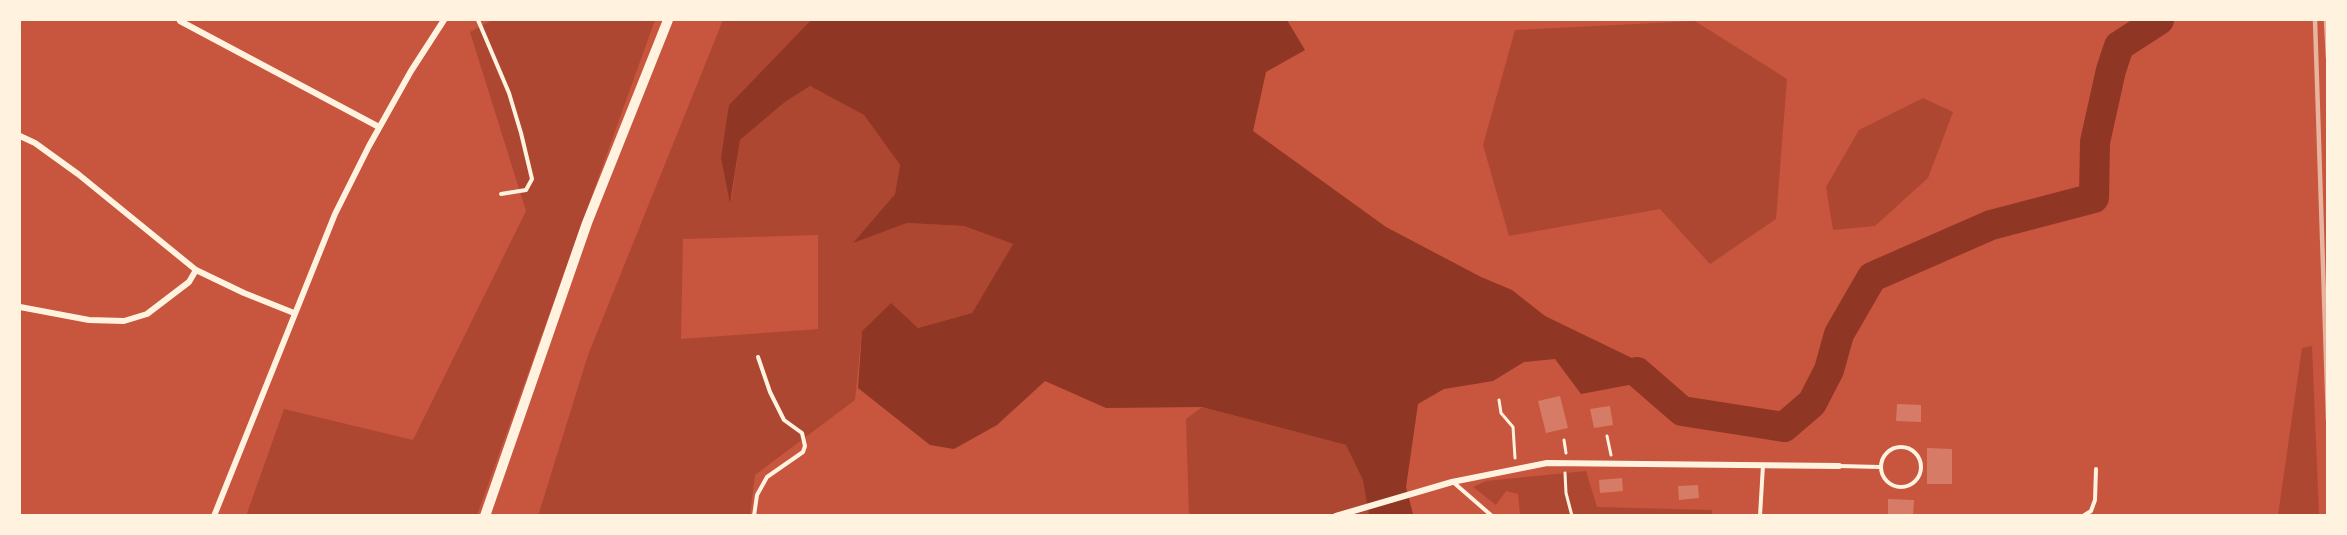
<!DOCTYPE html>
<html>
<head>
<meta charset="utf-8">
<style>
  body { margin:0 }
  #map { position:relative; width:2347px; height:535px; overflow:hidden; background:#c8553d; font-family:"Public Sans",sans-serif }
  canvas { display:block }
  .frame { position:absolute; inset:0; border:21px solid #fff3e0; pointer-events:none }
</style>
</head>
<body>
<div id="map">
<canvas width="2347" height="535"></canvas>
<div class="frame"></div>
</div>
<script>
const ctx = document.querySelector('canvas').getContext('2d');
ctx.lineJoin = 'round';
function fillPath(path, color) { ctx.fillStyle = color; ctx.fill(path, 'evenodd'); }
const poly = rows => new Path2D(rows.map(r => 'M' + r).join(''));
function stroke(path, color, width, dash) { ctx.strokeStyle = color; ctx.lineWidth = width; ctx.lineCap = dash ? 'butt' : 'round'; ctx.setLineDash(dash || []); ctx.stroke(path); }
const green = poly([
  [492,20,655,20,477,515,246,516,284,409,413,440,526,211,470,32],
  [723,20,811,20,729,105,731,201,740,140,785,102,810,86,864,115,900,165,895,194,854,242,907,223,964,226,1013,244,972,313,918,328,890,304,862,331,855,400,755,475,750,515,538,516,588,355],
  [818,235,818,329,681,339,683,239],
  [1695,21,1787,79,1776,219,1710,264,1660,209,1509,236,1483,145,1515,30],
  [1923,98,1953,112,1928,178,1875,226,1833,230,1826,187,1859,130],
  [2312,346,2319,515,2278,515,2302,348],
  [1202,407,1346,445,1364,480,1369,515,1189,515,1186,419],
  [1586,471,1597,507,1712,510,1712,515,1520,515,1518,494,1506,491,1496,505,1473,487,1486,481]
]);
const water = poly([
  [811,20,1287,20,1305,50,1266,72,1253,131,1386,227,1481,277,1512,290,1545,316,1636,360,1637,372,1634,384,1581,394,1555,359,1524,362,1493,381,1444,389,1418,404,1406,487,1413,514,1416,515,1369,515,1363,480,1346,445,1202,407,1106,408,1045,381,997,425,954,449,930,445,858,388,862,331,891,303,918,328,972,313,1013,244,964,226,907,223,853,243,895,194,900,165,864,115,810,86,785,102,740,140,730,203,721,158,729,105]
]);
const river = poly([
  [1637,372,1682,411,1784,427,1812,403,1829,370,1839,334,1872,277,1991,225,2094,198,2095,142,2111,70,2119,46,2159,20]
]);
const building = poly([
  [1560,396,1568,428,1546,433,1538,401],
  [1897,404,1921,405,1921,422,1896,421],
  [1610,406,1613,425,1594,428,1590,409],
  [1927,448,1952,449,1952,484,1927,484],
  [1622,478,1623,491,1600,493,1599,480],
  [1698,485,1699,498,1679,500,1678,486],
  [1888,499,1914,500,1913,516,1888,515]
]);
const path = poly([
  [1499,400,1501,413,1513,427,1515,458],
  [1607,436,1611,455],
  [1564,440,1566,453],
  [1565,473,1566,493,1572,516]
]);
const service = poly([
  [478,20,509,93,521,133,532,179,526,190,501,194],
  '1881 467a20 20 0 1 1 40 0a20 20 0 1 1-40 0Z',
  [1839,466,1880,467],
  [1453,482,1492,516],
  [754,516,757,495,767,477,803,452,805,446,802,433,784,420,770,392,758,357],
  [1760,516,1763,465],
  [2083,516,2091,511,2095,500,2096,469]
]);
const minor = poly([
  [180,21,379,127],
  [20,136,35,143,78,174,196,270,244,293,294,313],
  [20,307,89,320,124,321,147,314,189,282,196,270],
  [214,516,335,214,369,146,411,71,444,20],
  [1336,516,1452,482,1547,463,1839,466]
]);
const secondary = poly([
  [485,516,587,223,668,20]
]);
const rail = poly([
  [2315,20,2328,420],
  [2326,20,2328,58]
]);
fillPath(green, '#ae4732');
fillPath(water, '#8f3625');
stroke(river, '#8f3625', 30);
fillPath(building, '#d67c66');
stroke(path, '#fff3e0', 3);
stroke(service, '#fff3e0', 4);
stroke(minor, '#fff3e0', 6);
stroke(secondary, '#fff3e0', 10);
stroke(rail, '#e9b49f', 4.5);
</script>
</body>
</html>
